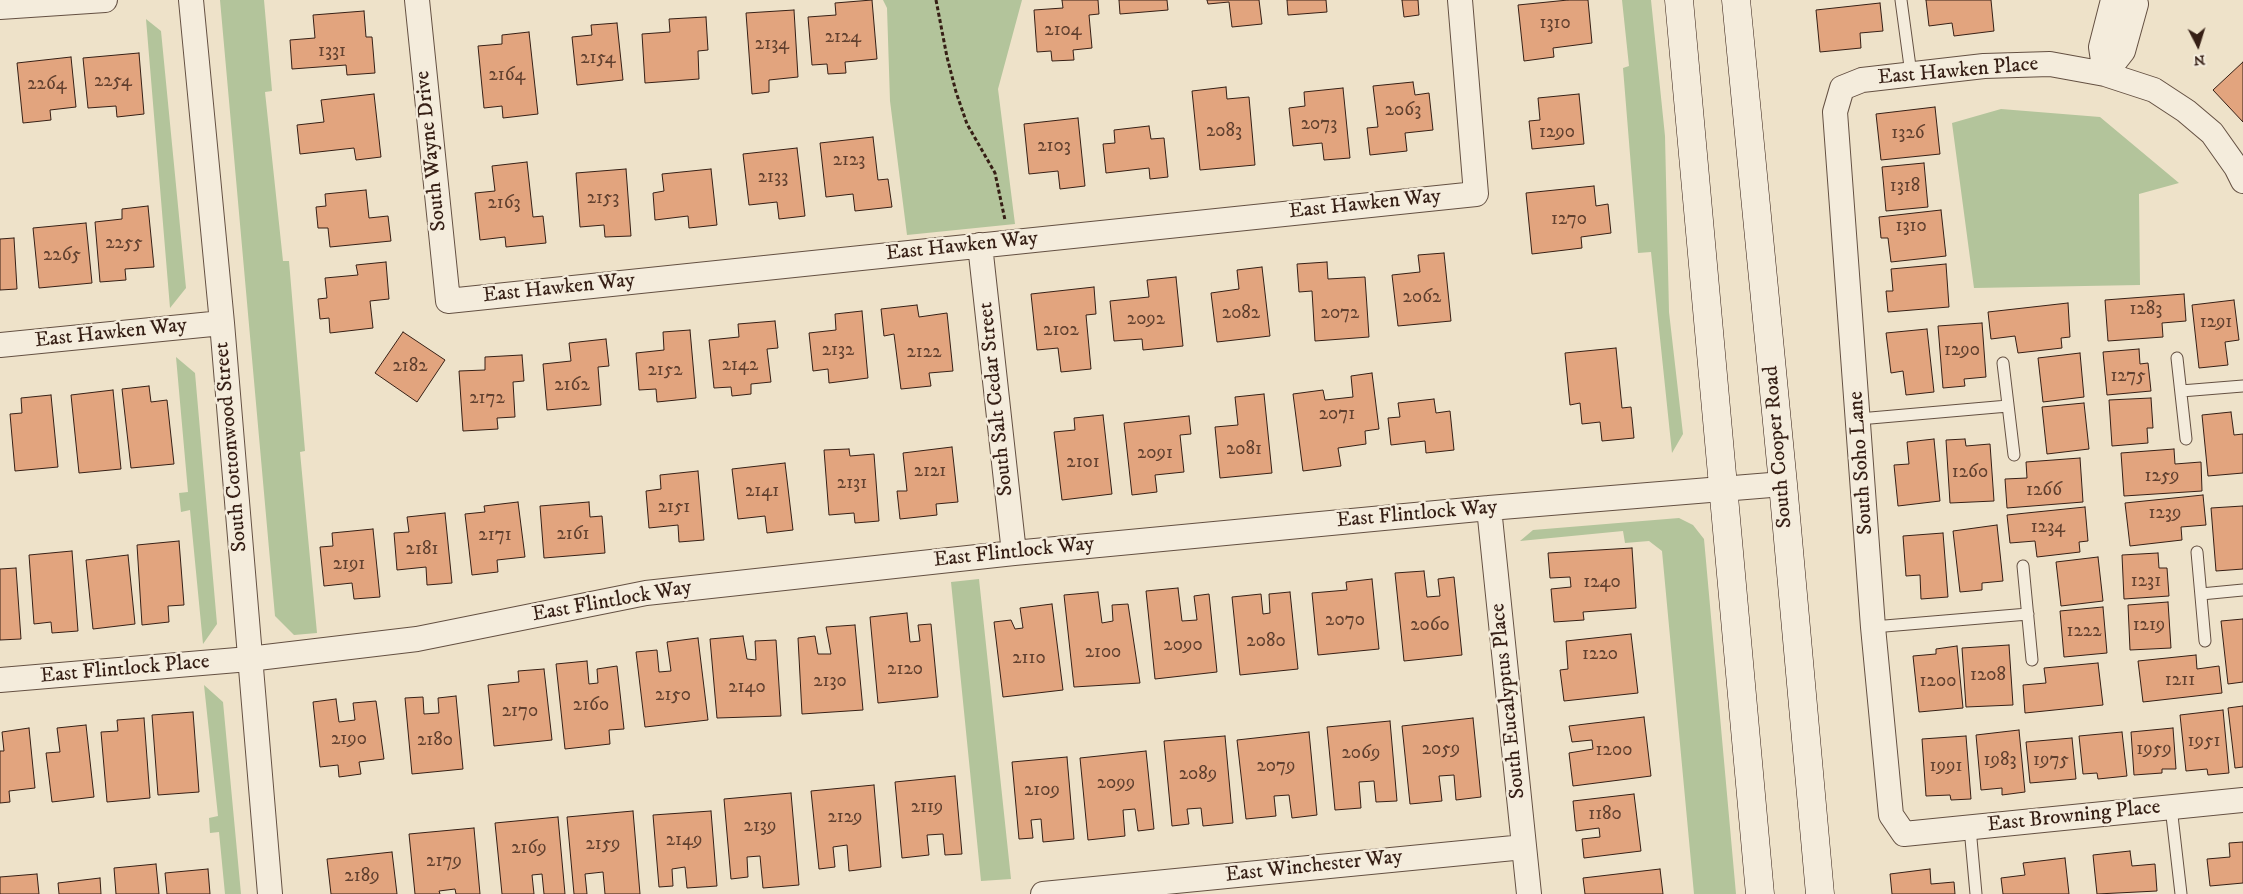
<!DOCTYPE html>
<html>
<head>
<meta charset="utf-8">
<style>
  body { margin:0 }
  #map { position:relative; width:2243px; height:894px; overflow:hidden; background:#eee2c9; font-family:"IM FELL DW Pica",serif }
  canvas { display:block }
  .north { position:absolute; left:2173px; top:20px; width:50px; height:50px; -webkit-text-stroke:4px #f4ecdc; paint-order:stroke; rotate:175deg; font-size:14px; font-weight:700; line-height:20px; text-align:center; color:#361f15 }
  .north::after { content:''; display:block; margin:auto; width:18px; height:22px; background:#361f15; clip-path:polygon(50% 0,100% 100%,50% 72%,0 100%) }
</style>
</head>
<body>
<div id="map">
<canvas width="2243" height="894"></canvas>
<div class="north">N</div>
</div>
<script>
const ctx = document.querySelector('canvas').getContext('2d');
ctx.lineJoin = 'round';
function fillPath(path, color) { ctx.fillStyle = color; ctx.fill(path, 'evenodd'); }
const poly = rows => new Path2D(rows.map(r => 'M' + r).join(''));
function stroke(path, color, width, dash) { ctx.strokeStyle = color; ctx.lineWidth = width; ctx.lineCap = dash ? 'butt' : 'round'; ctx.setLineDash(dash || []); ctx.stroke(path); }
function drawText(font, color, halo, rows, align = 'center') {
  ctx.font = font + ' "IM FELL DW Pica",serif'; ctx.lineWidth = 5; ctx.setLineDash([]); ctx.textBaseline = 'middle'; ctx.strokeStyle = halo; ctx.fillStyle = color; for (const [text, x, y, turn = 0] of rows) {
    ctx.save(); ctx.translate(x, y); ctx.rotate((+turn || 0) * Math.PI / 180); ctx.textAlign = isNaN(turn) ? turn : align; if (halo) ctx.strokeText(text, 0, 0); ctx.fillText(text, 0, 0); ctx.restore();
  }
}
const green = poly([
  [220,0,264,0,272,91,265,92,283,261,289,261,305,451,300,452,317,633,294,635,275,616],
  [883,0,1022,0,998,89,1015,224,907,235,890,101,887,8],
  [1622,0,1651,0,1665,136,1669,312,1683,434,1672,453,1651,252,1638,253,1623,68,1629,66],
  [146,19,161,31,186,288,170,308],
  [2001,109,2100,117,2179,183,2139,194,2140,285,1974,288,1952,123],
  [176,357,195,373,217,624,203,644,190,510,181,512,179,493,188,492],
  [1679,518,1693,525,1704,539,1736,894,1694,894,1662,551,1649,541,1625,543,1623,531,1520,541,1533,530],
  [979,579,1011,879,981,881,951,582],
  [204,685,223,702,241,894,225,894,219,832,210,833,209,818,218,816]
]);
const building = poly([
  [872,0,877,59,845,62,846,73,828,74,827,64,812,65,808,17,836,15,835,3,872,0],
  [1062,0,1098,0,1099,14,1089,15,1092,48,1073,50,1074,60,1052,61,1051,51,1037,52,1034,10,1063,8,1062,0],
  [1119,0,1167,0,1168,10,1120,14,1119,0],
  [1207,0,1259,0,1262,24,1232,27,1229,2,1208,4,1207,0],
  [1287,0,1326,0,1327,12,1288,15,1287,0],
  [1402,0,1418,0,1419,15,1404,17,1402,0],
  [1568,0,1588,0,1592,43,1553,48,1554,57,1524,61,1518,5,1568,0],
  [1926,0,1991,0,1994,31,1954,36,1952,23,1929,26,1926,0],
  [1880,3,1883,31,1860,33,1861,48,1820,52,1816,10,1880,3],
  [794,10,798,77,769,80,769,92,752,94,746,13,794,10],
  [364,11,366,37,372,37,375,73,347,75,346,65,292,69,290,40,315,38,313,15,364,11],
  [706,17,708,50,698,51,699,79,645,83,642,34,670,32,669,19,706,17],
  [617,23,623,80,577,85,572,37,592,35,591,25,617,23],
  [529,32,538,114,503,118,502,106,484,108,478,46,502,44,502,35,529,32],
  [139,53,144,114,117,117,116,106,88,108,83,58,139,53],
  [71,57,76,107,50,110,51,120,23,123,17,63,71,57],
  [2243,62,2243,122,2213,90,2243,62],
  [1413,82,1415,95,1429,93,1433,130,1405,133,1407,151,1370,155,1367,128,1378,127,1373,86,1413,82],
  [1226,87,1227,99,1249,97,1255,165,1200,170,1192,91,1226,87],
  [1343,88,1350,158,1324,160,1322,143,1293,146,1289,108,1305,106,1304,92,1343,88],
  [374,94,381,157,356,160,354,148,300,154,297,125,324,122,321,100,374,94],
  [1579,94,1584,144,1532,149,1529,121,1540,120,1538,98,1579,94],
  [1935,107,1940,154,1881,160,1876,114,1935,107],
  [1078,118,1085,186,1060,189,1058,171,1029,174,1024,124,1078,118],
  [1149,126,1151,139,1164,138,1168,177,1150,179,1149,168,1106,173,1103,144,1115,143,1114,130,1149,126],
  [873,137,878,180,888,179,892,207,855,211,853,194,826,197,820,143,873,137],
  [797,148,805,216,779,219,777,202,749,205,743,154,797,148],
  [527,162,533,217,543,216,546,243,506,247,505,237,480,240,475,193,495,191,492,166,527,162],
  [1924,163,1928,207,1886,211,1882,167,1924,163],
  [626,169,631,236,605,237,604,225,580,227,576,173,626,169],
  [711,169,717,225,689,228,688,216,655,220,653,193,664,191,662,174,711,169],
  [1594,186,1596,206,1608,204,1611,233,1581,237,1582,248,1532,254,1526,193,1594,186],
  [366,190,369,218,388,216,391,241,330,247,328,228,318,228,316,207,326,206,325,194,366,190],
  [148,206,154,267,125,269,126,280,100,282,95,222,122,219,122,209,148,206],
  [1941,210,1946,256,1891,262,1888,238,1881,238,1879,217,1941,210],
  [86,223,92,283,39,288,33,228,86,223],
  [14,238,17,289,0,290,0,239,14,238],
  [1444,253,1451,321,1398,326,1392,275,1420,272,1418,255,1444,253],
  [386,262,389,299,370,301,373,328,330,333,329,318,320,319,318,299,327,298,325,278,358,275,356,265,386,262],
  [1327,262,1328,279,1365,277,1369,337,1315,341,1312,291,1299,292,1297,264,1327,262],
  [1946,264,1949,307,1888,312,1886,291,1893,291,1891,269,1946,264],
  [1262,267,1270,336,1217,342,1211,293,1239,289,1237,270,1262,267],
  [1176,277,1183,346,1143,350,1142,339,1114,341,1110,301,1149,297,1147,280,1176,277],
  [1094,287,1096,314,1086,315,1091,369,1061,372,1058,348,1037,350,1031,294,1094,287],
  [2184,294,2186,321,2162,323,2163,337,2108,341,2105,300,2184,294],
  [2234,300,2239,340,2225,342,2228,365,2199,368,2192,305,2234,300],
  [2068,303,2070,337,2061,338,2062,348,2018,353,2015,336,1991,339,1988,312,2068,303],
  [917,305,919,317,947,313,953,371,929,373,931,386,901,389,894,334,884,336,881,309,917,305],
  [862,311,868,378,829,383,828,369,813,371,809,333,836,330,835,314,862,311],
  [775,321,778,348,767,349,771,382,751,384,751,394,732,396,731,387,714,388,709,340,739,337,738,324,775,321],
  [1982,323,1986,377,1964,379,1965,386,1943,388,1938,326,1982,323],
  [1927,329,1934,392,1906,395,1903,371,1891,373,1886,333,1927,329],
  [690,330,696,398,657,402,656,389,639,390,636,353,664,350,663,332,690,330],
  [403,332,445,360,417,402,375,373,403,332],
  [606,339,609,366,598,367,601,405,547,410,543,364,571,361,569,343,606,339],
  [1616,348,1622,408,1631,407,1634,438,1602,441,1600,422,1582,424,1580,403,1570,405,1565,353,1616,348],
  [2139,349,2140,364,2148,363,2151,391,2107,395,2103,352,2139,349],
  [2080,353,2084,397,2043,402,2038,358,2080,353],
  [522,355,524,381,513,382,515,417,497,418,498,429,463,431,459,371,485,370,485,357,522,355],
  [1372,373,1379,429,1365,431,1366,444,1338,448,1341,466,1303,471,1293,394,1323,390,1325,400,1353,397,1351,376,1372,373],
  [149,386,151,402,167,400,174,464,131,468,122,389,149,386],
  [113,390,121,469,79,473,71,395,113,390],
  [1264,394,1272,473,1220,478,1215,427,1238,425,1235,397,1264,394],
  [51,395,58,467,15,471,10,414,22,413,21,398,51,395],
  [2151,398,2153,428,2147,428,2148,443,2112,446,2109,400,2151,398],
  [1434,399,1436,413,1450,411,1454,450,1426,453,1425,441,1391,445,1388,418,1400,417,1398,403,1434,399],
  [2084,403,2089,449,2047,454,2042,407,2084,403],
  [2231,412,2234,435,2243,434,2243,473,2208,476,2202,415,2231,412],
  [1103,415,1112,494,1062,500,1054,432,1075,430,1074,418,1103,415],
  [1189,416,1191,434,1180,435,1184,472,1155,475,1157,492,1132,495,1124,423,1189,416],
  [1934,439,1940,501,1898,506,1894,465,1909,464,1907,442,1934,439],
  [1965,439,1966,446,1990,444,1994,501,1950,503,1946,440,1965,439],
  [952,447,958,502,936,504,937,515,900,519,897,491,907,491,903,453,952,447],
  [849,449,850,456,874,454,879,521,855,523,854,513,829,515,824,450,849,449],
  [2174,449,2175,464,2201,462,2202,491,2124,496,2121,453,2174,449],
  [2080,458,2083,502,2007,508,2005,479,2027,478,2026,462,2080,458],
  [785,463,793,530,767,533,765,516,738,519,732,469,785,463],
  [698,471,704,540,679,542,678,525,649,528,646,491,661,489,660,475,698,471],
  [2203,495,2206,525,2181,527,2182,540,2130,546,2125,503,2203,495],
  [518,502,525,557,497,560,498,572,472,575,465,514,485,512,484,506,518,502],
  [589,502,590,517,602,516,605,553,544,558,540,506,589,502],
  [2243,506,2243,569,2216,571,2211,508,2243,506],
  [2085,507,2088,541,2079,542,2080,552,2037,557,2035,541,2010,543,2007,515,2085,507],
  [445,513,452,583,427,585,426,567,397,570,394,533,409,532,407,517,445,513],
  [1997,525,2003,581,1982,583,1982,590,1960,592,1953,531,1997,525],
  [373,529,380,597,354,599,352,583,324,586,320,547,333,546,332,533,373,529],
  [1943,533,1948,597,1921,599,1920,575,1906,576,1903,536,1943,533],
  [179,541,184,605,168,606,169,622,142,625,137,545,179,541],
  [1632,548,1636,608,1583,612,1584,620,1554,622,1551,589,1571,587,1570,577,1550,578,1548,553,1632,548],
  [72,551,78,631,52,633,51,622,34,624,29,555,72,551],
  [2158,553,2159,568,2167,568,2169,596,2124,599,2122,555,2158,553],
  [128,555,135,624,93,629,86,560,128,555],
  [2098,557,2103,601,2061,606,2056,562,2098,557],
  [16,568,21,639,0,640,0,569,16,568],
  [1424,571,1427,597,1440,596,1438,579,1454,577,1462,655,1404,661,1395,573,1424,571],
  [1372,579,1379,649,1318,655,1312,593,1347,590,1346,582,1372,579],
  [1178,588,1182,621,1197,620,1194,596,1209,594,1217,672,1155,679,1146,591,1178,588],
  [1098,592,1102,623,1113,621,1112,605,1128,604,1140,683,1074,687,1064,595,1098,592],
  [1290,592,1298,669,1240,675,1232,597,1261,594,1263,614,1270,613,1269,594,1290,592],
  [2168,602,2171,648,2130,650,2128,605,2168,602],
  [1052,604,1063,690,1003,697,994,622,1011,620,1015,629,1023,628,1020,608,1052,604],
  [2103,607,2107,653,2064,657,2060,611,2103,607],
  [907,613,910,642,920,641,918,625,931,624,938,697,878,703,870,617,907,613],
  [2243,619,2243,682,2228,684,2221,621,2243,619],
  [855,625,863,710,802,714,798,638,815,636,818,654,831,654,826,627,855,625],
  [1631,634,1638,693,1564,701,1560,670,1568,669,1566,641,1631,634],
  [743,636,747,659,756,660,755,641,776,640,781,716,717,718,710,639,743,636],
  [698,638,708,720,645,727,636,652,657,650,659,672,671,671,667,642,698,638],
  [2009,645,2013,705,1966,707,1962,648,2009,645],
  [1957,646,1963,708,1919,712,1913,656,1936,654,1936,649,1957,646],
  [2196,655,2197,669,2219,666,2222,693,2143,702,2138,661,2196,655],
  [587,661,589,684,598,683,597,669,617,666,624,729,609,730,610,744,565,749,556,664,587,661],
  [2098,663,2103,705,2025,713,2023,685,2046,683,2044,668,2098,663],
  [544,669,552,740,494,746,488,685,519,682,518,671,544,669],
  [456,696,463,769,412,774,405,698,423,697,424,714,439,713,438,698,456,696],
  [336,699,339,722,355,720,353,703,376,701,384,759,359,762,361,774,339,777,338,765,320,767,313,702,336,699],
  [2243,706,2243,767,2235,768,2228,708,2243,706],
  [2223,710,2229,773,2208,775,2207,769,2186,771,2180,715,2223,710],
  [193,712,199,792,158,795,152,715,193,712],
  [1644,717,1651,776,1573,786,1569,753,1593,749,1592,740,1572,742,1569,726,1644,717],
  [144,718,150,798,107,802,101,732,118,731,117,720,144,718],
  [1473,718,1481,797,1456,800,1454,775,1439,776,1442,801,1410,804,1402,726,1473,718],
  [1390,721,1397,801,1376,802,1374,781,1359,782,1361,808,1335,810,1327,727,1390,721],
  [86,725,94,797,52,802,46,753,60,752,57,728,86,725],
  [29,728,35,788,9,791,10,802,0,803,0,751,4,751,2,732,29,728],
  [2173,728,2176,769,2162,769,2162,773,2134,775,2131,732,2173,728],
  [2019,730,2025,792,2002,795,2002,788,1981,790,1976,735,2019,730],
  [1309,732,1317,815,1292,818,1289,795,1274,796,1276,816,1246,819,1237,740,1309,732],
  [2122,732,2127,776,2098,779,2097,773,2083,774,2079,736,2122,732],
  [1225,736,1233,823,1203,826,1201,808,1187,809,1189,824,1172,826,1164,741,1225,736],
  [1966,736,1971,799,1951,800,1950,795,1926,796,1922,739,1966,736],
  [2072,738,2076,779,2030,783,2026,742,2072,738],
  [1146,751,1154,829,1138,831,1135,809,1123,810,1125,836,1088,840,1080,758,1146,751],
  [1067,757,1074,839,1043,842,1041,819,1031,820,1033,838,1019,839,1012,762,1067,757],
  [955,776,962,854,945,855,943,834,927,835,929,855,902,858,895,782,955,776],
  [874,785,881,867,849,871,847,845,833,847,835,867,819,869,811,791,874,785],
  [791,793,799,885,763,888,760,856,747,857,748,877,731,879,724,799,791,793],
  [1634,794,1641,851,1584,858,1582,839,1600,837,1599,828,1576,831,1573,801,1634,794],
  [633,811,640,894,605,894,603,872,585,874,587,894,574,894,567,817,633,811],
  [711,811,717,886,687,888,685,867,672,869,673,886,659,887,653,815,711,811],
  [558,817,565,894,544,894,542,874,532,875,534,894,502,894,495,823,558,817],
  [474,828,480,894,456,894,455,889,439,891,440,894,415,894,409,834,474,828],
  [2243,842,2243,883,2210,886,2207,859,2230,857,2229,843,2243,842],
  [2130,851,2132,866,2155,864,2157,891,2097,894,2093,855,2130,851],
  [392,852,397,894,331,894,327,859,392,852],
  [2065,858,2069,894,2003,894,2001,878,2025,875,2023,863,2065,858],
  [156,864,159,894,116,894,114,868,156,864],
  [208,869,210,894,167,894,165,873,208,869],
  [1660,869,1663,894,1585,894,1583,878,1660,869],
  [1930,869,1931,884,1954,882,1955,894,1892,894,1890,874,1930,869],
  [37,874,39,894,0,894,0,877,37,874],
  [100,878,101,894,59,894,58,883,100,878]
]);
const path = poly([
  [936,0,947,57,956,92,967,124,995,173,1005,220]
]);
const lane = poly([
  [1901,0,1911,74],
  [2177,358,2186,439],
  [2003,363,2014,455],
  [2181,391,2243,386],
  [1859,419,2008,406],
  [2197,552,2205,641],
  [2023,566,2032,660],
  [2201,594,2243,590],
  [1873,627,2028,614],
  [2171,807,2181,894],
  [1970,828,1976,894]
]);
const street = poly([
  [191,0,222,323,270,894],
  [417,0,448,301,1476,194,1460,0],
  [2113,0,2101,47,2105,74,2123,51,2136,4],
  [0,7,105,0],
  [2243,181,2236,167,2212,133,2186,111,2154,90,2105,74,2050,64,1984,66,1862,80,1842,88,1835,112,1873,627,1891,815,1904,834,2243,800],
  [980,245,1014,553],
  [0,345,222,323],
  [1489,508,1529,894],
  [0,680,249,659,417,639,646,593,1014,553,1489,508,1783,484],
  [1043,894,1524,847]
]);
const secondary = poly([
  [1679,0,1760,894],
  [1736,0,1783,484,1820,894]
]);
const numberNames = [
  ["1310",1555,24],
  ["2104",1063,31],
  ["2124",843,38],
  ["2134",772,45],
  ["1331",332,52],
  ["2154",598,59],
  ["2164",507,76],
  ["2254",113,82],
  ["2264",47,85],
  ["2063",1403,111],
  ["2073",1319,125],
  ["2083",1224,132],
  ["1290",1557,133],
  ["1326",1908,134],
  ["2103",1054,147],
  ["2123",849,161],
  ["2133",773,178],
  ["1318",1905,187],
  ["2153",603,199],
  ["2163",504,204],
  ["1270",1569,220],
  ["1310",1911,227],
  ["2255",124,244],
  ["2265",62,256],
  ["2062",1422,298],
  ["1283",2146,310],
  ["2082",1241,314],
  ["2072",1340,314],
  ["2092",1146,320],
  ["1291",2216,323],
  ["2102",1061,331],
  ["2132",838,351],
  ["1290",1962,351],
  ["2122",924,353],
  ["2142",740,366],
  ["2182",410,367],
  ["2152",665,371],
  ["1275",2128,377],
  ["2162",572,386],
  ["2172",487,399],
  ["2071",1337,415],
  ["2081",1244,450],
  ["2091",1155,454],
  ["2101",1083,463],
  ["2121",930,472],
  ["1260",1970,473],
  ["1259",2162,477],
  ["2131",852,484],
  ["1266",2044,491],
  ["2141",762,492],
  ["2151",674,508],
  ["1239",2165,514],
  ["1234",2048,528],
  ["2161",573,535],
  ["2171",495,536],
  ["2181",422,550],
  ["2191",349,565],
  ["1231",2146,582],
  ["1240",1602,583],
  ["2070",1345,621],
  ["2060",1430,626],
  ["1219",2149,626],
  ["1222",2084,632],
  ["2080",1266,642],
  ["2090",1183,646],
  ["2100",1103,653],
  ["1220",1600,655],
  ["2110",1029,659],
  ["2120",905,670],
  ["1208",1988,676],
  ["1211",2180,681],
  ["2130",830,682],
  ["1200",1938,682],
  ["2140",747,688],
  ["2150",673,696],
  ["2160",591,706],
  ["2170",520,712],
  ["2190",349,740],
  ["2180",435,741],
  ["1951",2204,742],
  ["2059",1441,750],
  ["1959",2154,750],
  ["1200",1614,751],
  ["2069",1361,754],
  ["1983",2000,761],
  ["1975",2051,761],
  ["2079",1276,767],
  ["1991",1946,767],
  ["2089",1198,775],
  ["2099",1116,784],
  ["2109",1042,791],
  ["2119",927,808],
  ["1180",1605,815],
  ["2129",845,818],
  ["2139",760,827],
  ["2149",684,841],
  ["2159",603,845],
  ["2169",529,849],
  ["2179",444,862],
  ["2189",362,877]
];
const streetNames = [
  ["East Hawken Place",1958,72,-5],
  ["South Wayne Drive",432,151,-96],
  ["East Hawken Way",1365,205,-6],
  ["East Hawken Way",962,247,-6],
  ["East Hawken Way",559,289,-6],
  ["East Hawken Way",111,334,-6],
  ["South Salt Cedar Street",997,399,-96],
  ["South Cottonwood Street",232,447,-95],
  ["South Cooper Road",1779,447,-95],
  ["South Soho Lane",1862,463,-94],
  ["East Flintlock Way",1417,515,-5],
  ["East Flintlock Way",1014,553,-6],
  ["East Flintlock Way",612,602,-10],
  ["East Flintlock Place",125,670,-5],
  ["South Eucalyptus Place",1509,701,-96],
  ["East Browning Place",2074,817,-6],
  ["East Winchester Way",1314,867,-6]
];
fillPath(green, '#b3c49b');
fillPath(building, '#e2a47e');
stroke(building, '#361f15', 1);
stroke(lane, '#645042', 13);
stroke(street, '#645042', 26);
stroke(secondary, '#361f15', 29);
stroke(path, '#361f15', 3, [4, 2.5]);
stroke(lane, '#f4ecdc', 11);
stroke(street, '#f4ecdc', 24);
stroke(secondary, '#f4ecdc', 28);
drawText('19px', '#61402f', null, numberNames);
drawText('21px', '#361f15', '#f4ecdc', streetNames);
</script>
</body>
</html>
